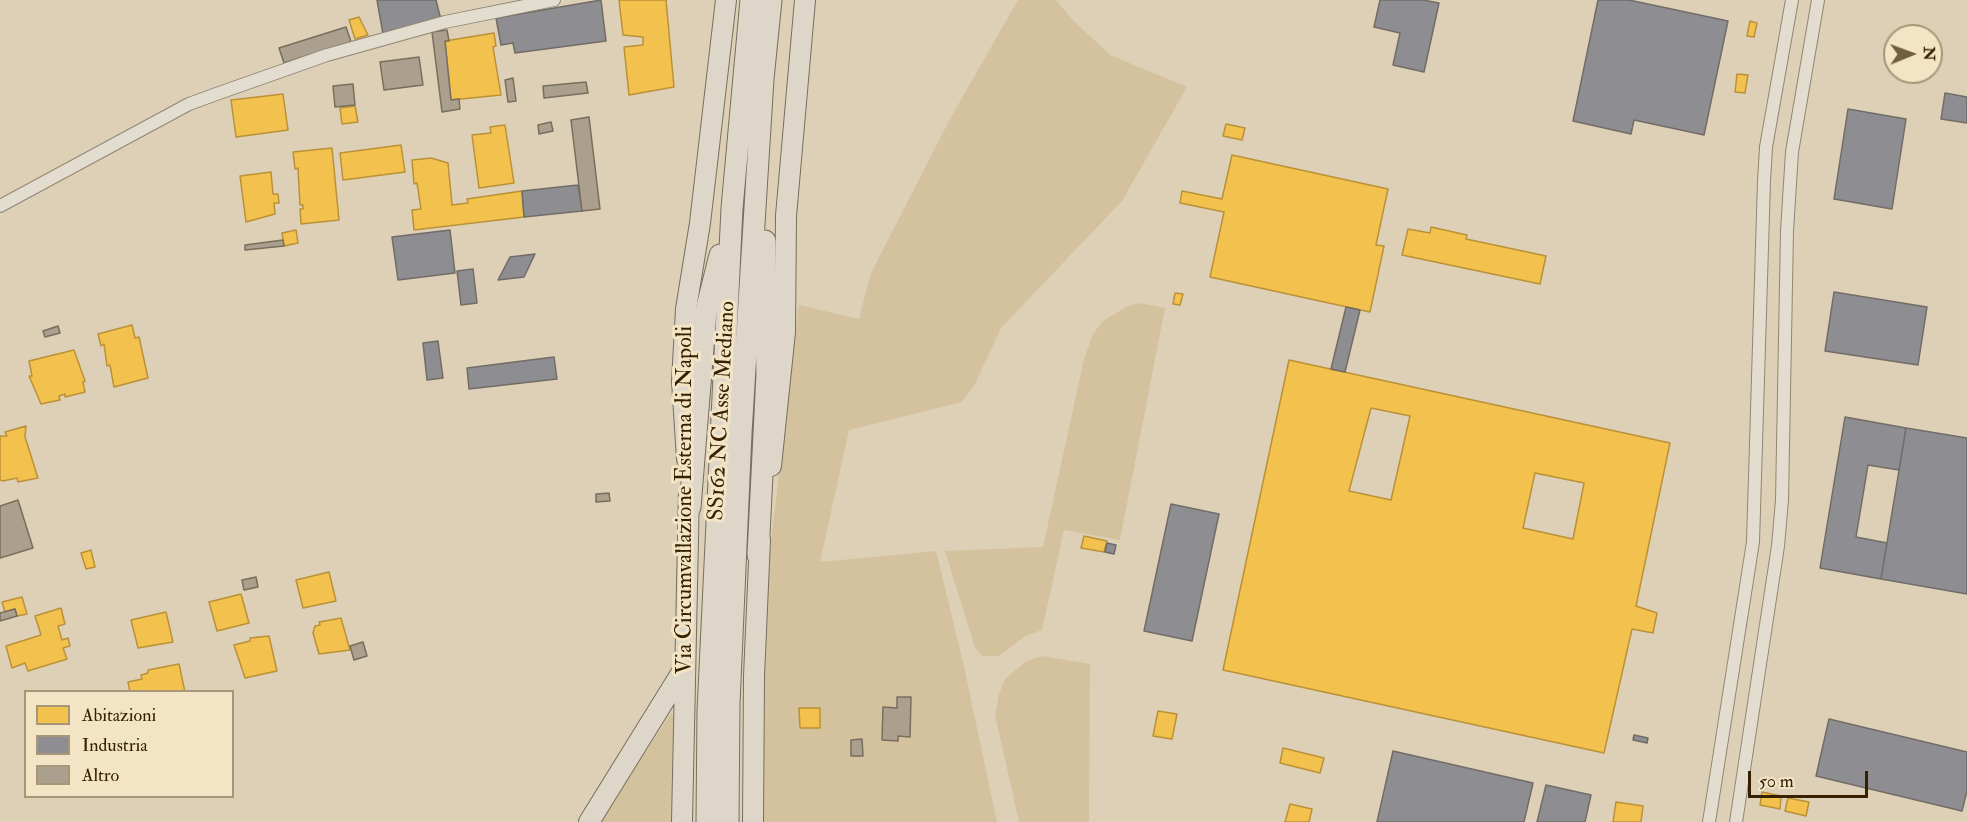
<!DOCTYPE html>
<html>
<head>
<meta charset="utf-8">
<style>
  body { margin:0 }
  #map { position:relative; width:1967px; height:822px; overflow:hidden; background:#ddd0b6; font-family:"IM FELL Double Pica",serif }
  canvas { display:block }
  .legend { position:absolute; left:24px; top:690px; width:210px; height:108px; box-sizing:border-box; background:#f3e4c6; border:2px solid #a79677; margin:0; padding:8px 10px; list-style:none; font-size:18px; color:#362000 }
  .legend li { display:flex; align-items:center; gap:12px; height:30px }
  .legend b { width:30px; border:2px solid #a79677 }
  .north { position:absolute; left:1883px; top:24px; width:60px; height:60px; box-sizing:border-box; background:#f3e4c6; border:2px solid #a79677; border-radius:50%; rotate:89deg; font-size:16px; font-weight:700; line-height:24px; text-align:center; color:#362000 }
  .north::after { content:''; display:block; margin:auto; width:21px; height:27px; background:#705e40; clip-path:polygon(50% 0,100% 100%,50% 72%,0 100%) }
  .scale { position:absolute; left:1748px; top:771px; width:120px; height:27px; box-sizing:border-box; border:3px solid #362000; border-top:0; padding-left:8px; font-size:18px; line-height:21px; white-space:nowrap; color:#362000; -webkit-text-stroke:4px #f3e4c6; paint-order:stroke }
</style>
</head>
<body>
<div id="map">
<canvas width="1967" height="822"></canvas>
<ul class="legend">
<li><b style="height:16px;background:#f2c14e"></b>Abitazioni</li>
<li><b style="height:16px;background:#8d8d92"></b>Industria</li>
<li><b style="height:16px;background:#aaa08d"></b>Altro</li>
</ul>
<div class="north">N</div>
<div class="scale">50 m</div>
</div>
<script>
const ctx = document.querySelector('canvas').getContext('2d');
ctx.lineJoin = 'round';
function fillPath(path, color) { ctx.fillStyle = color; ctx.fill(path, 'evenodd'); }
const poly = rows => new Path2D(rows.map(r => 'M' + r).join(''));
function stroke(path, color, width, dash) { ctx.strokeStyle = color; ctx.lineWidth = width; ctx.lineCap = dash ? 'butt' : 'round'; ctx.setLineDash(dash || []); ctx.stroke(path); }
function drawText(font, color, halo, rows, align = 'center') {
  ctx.font = font + ' "IM FELL Double Pica",serif'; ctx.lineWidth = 6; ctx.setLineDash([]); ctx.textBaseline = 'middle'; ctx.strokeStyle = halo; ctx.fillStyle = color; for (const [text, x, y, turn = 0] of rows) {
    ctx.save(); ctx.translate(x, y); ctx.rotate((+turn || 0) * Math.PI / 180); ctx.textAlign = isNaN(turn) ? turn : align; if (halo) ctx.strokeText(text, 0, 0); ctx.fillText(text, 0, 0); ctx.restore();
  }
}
const green = poly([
  [1018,0,1056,0,1073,20,1110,55,1187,87,1122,201,1001,328,974,386,962,402,849,430,820,562,936,551,963,662,997,822,761,822,766,584,799,305,859,319,871,273,950,119],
  [1139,303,1165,308,1120,540,1064,530,1042,630,1025,636,999,656,982,656,975,648,945,551,1043,547,1084,359,1093,334,1103,321,1128,306],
  [1042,656,1090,664,1089,822,1019,822,995,715,999,694,1005,679,1025,662],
  [671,713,673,716,672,822,600,822]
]);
const homes = poly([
  [619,0,666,0,674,87,629,95,624,47,643,45,643,37,623,35,619,0],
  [359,17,368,35,355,39,349,20,359,17],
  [1750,21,1757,23,1754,37,1747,36,1750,21],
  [494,33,496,46,493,47,501,95,451,100,445,41,494,33],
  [1737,74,1748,75,1745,93,1735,92,1737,74],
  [283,94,288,130,236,137,231,100,283,94],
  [355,106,358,122,342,124,340,108,355,106],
  [1226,124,1245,128,1242,140,1223,136,1226,124],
  [505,125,514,183,479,188,472,135,491,133,490,127,505,125],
  [401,145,405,172,343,180,340,153,401,145],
  [332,148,339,220,301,224,300,209,303,209,303,205,300,205,298,168,295,169,293,152,332,148],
  [1232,155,1388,189,1376,245,1384,246,1370,312,1210,277,1224,212,1180,203,1182,191,1222,199,1232,155],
  [431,158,448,163,452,205,468,203,467,199,522,191,524,217,414,230,412,210,421,209,417,183,414,184,412,160,431,158],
  [271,172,273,194,278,194,279,203,274,203,275,214,246,222,240,176,271,172],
  [1431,227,1467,235,1466,239,1546,256,1540,284,1402,255,1408,229,1430,233,1431,227],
  [296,230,298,243,284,246,282,233,296,230],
  [1175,293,1183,294,1180,305,1173,304,1175,293],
  [132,325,135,338,139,337,148,378,114,387,110,365,107,366,104,344,101,346,98,334,132,325],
  [74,350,85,381,83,382,85,392,65,397,65,394,59,396,60,400,41,404,29,376,32,376,29,361,74,350],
  [1289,360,1670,443,1636,606,1657,613,1653,633,1632,629,1604,753,1223,670,1289,360],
  [1371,408,1410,416,1391,500,1349,491,1371,408],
  [1535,473,1584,483,1573,539,1523,528,1535,473],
  [26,426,25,437,38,478,18,482,17,478,3,481,0,480,0,436,7,436,5,432,26,426],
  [1084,536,1107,541,1104,552,1081,548,1084,536],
  [91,550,95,567,86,569,81,553,91,550],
  [329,572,336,601,303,608,296,580,329,572],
  [241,594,249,623,217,631,209,602,241,594],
  [22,597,27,614,17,616,15,609,5,612,2,602,22,597],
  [61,608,65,624,58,626,62,640,68,638,70,646,63,648,67,659,28,671,25,663,12,668,6,646,41,635,35,616,61,608],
  [166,612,173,642,138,648,131,620,166,612],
  [341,618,350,650,319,654,313,633,315,626,320,625,319,622,341,618],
  [269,636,277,671,245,678,234,645,250,641,250,638,269,636],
  [179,664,185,692,130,692,128,682,142,679,141,675,148,673,148,670,179,664],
  [799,708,820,708,820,728,800,728,799,708],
  [1158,711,1177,714,1172,739,1153,736,1158,711],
  [1283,748,1324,758,1320,773,1280,763,1283,748],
  [1762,792,1781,796,1780,809,1760,805,1762,792],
  [1788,798,1809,802,1806,816,1785,811,1788,798],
  [1616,802,1643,806,1641,822,1613,822,1616,802],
  [1290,804,1312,809,1309,822,1285,822,1290,804]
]);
const industry = poly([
  [377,0,436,0,441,20,383,34,377,0],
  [601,0,606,41,515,53,513,43,501,45,496,18,601,0],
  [1380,0,1423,0,1439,3,1424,72,1393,65,1400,33,1374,27,1380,0],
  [1598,0,1629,0,1728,21,1704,135,1634,120,1631,134,1573,121,1598,0],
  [1945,93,1967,97,1967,123,1941,119,1945,93],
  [1848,109,1906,119,1892,209,1834,199,1848,109],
  [578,185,582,211,524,217,522,191,578,185],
  [450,230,455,273,398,280,392,237,450,230],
  [535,254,524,277,498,280,510,257,535,254],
  [473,269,477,303,461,305,457,271,473,269],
  [1834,292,1927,307,1918,365,1825,351,1834,292],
  [1346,307,1360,310,1345,372,1331,369,1346,307],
  [438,341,443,378,427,380,423,343,438,341],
  [554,357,557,379,469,389,467,368,554,357],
  [1845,417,1906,428,1899,470,1868,465,1856,537,1887,543,1881,579,1820,568,1845,417],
  [1906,428,1967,438,1967,594,1881,579,1906,428],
  [1171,504,1219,514,1192,641,1144,631,1171,504],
  [1107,543,1116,545,1114,554,1105,552,1107,543],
  [1829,719,1967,752,1967,791,1962,811,1816,776,1829,719],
  [1634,735,1648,738,1647,743,1633,740,1634,735],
  [1393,751,1533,783,1524,822,1377,822,1393,751],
  [1546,785,1591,795,1585,822,1537,822,1546,785]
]);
const building = poly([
  [346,27,351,42,284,63,279,48,346,27],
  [447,30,449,41,445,41,451,100,459,99,460,109,442,112,432,32,447,30],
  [419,57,423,85,384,90,380,62,419,57],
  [513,78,516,101,508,102,505,80,513,78],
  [586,82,588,93,544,98,543,86,586,82],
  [353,84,355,105,335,107,333,86,353,84],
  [589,117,600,209,582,211,571,120,589,117],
  [551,122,553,131,539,134,538,125,551,122],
  [283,240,284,246,245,250,245,245,283,240],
  [58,326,60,333,45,337,43,331,58,326],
  [609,493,610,501,596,502,596,494,609,493],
  [18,500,33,548,0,558,0,506,18,500],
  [256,577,258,587,244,590,242,580,256,577],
  [15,609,17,616,0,621,0,613,15,609],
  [363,642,367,656,354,660,350,646,363,642],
  [897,697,911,697,910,737,898,736,898,741,882,740,883,707,897,708,897,697],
  [862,739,863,756,851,756,851,740,862,739]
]);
const minor = poly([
  [0,206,189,104,222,92,327,55,445,22,554,0],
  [1709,822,1753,542,1764,181,1766,147,1792,0],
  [1736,822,1778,546,1782,500,1787,231,1792,152,1818,0]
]);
const primary = poly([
  [687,459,682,381,686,309,700,223,726,0],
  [771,466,785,332,786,216,805,0],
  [589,822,685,667],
  [682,822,689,492],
  [753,822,754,676,760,540]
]);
const trunk = poly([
  [690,507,706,311,720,255],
  [758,555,767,374,765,241],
  [707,822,708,711,732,208,751,0],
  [728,822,729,703,741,433,763,79,771,0]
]);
const streetNames = [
  ["SS162 NC Asse Mediano",723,411,-87],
  ["Via Circumvallazione Esterna di Napoli",686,500,-90]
];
fillPath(green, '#d4c29e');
fillPath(homes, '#f2c14e');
stroke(homes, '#ba9137', 1.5);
fillPath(industry, '#8d8d92');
stroke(industry, '#736c66', 1.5);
fillPath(building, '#aaa08d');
stroke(building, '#776e5c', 1.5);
stroke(minor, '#908673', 14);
stroke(primary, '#776e5c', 22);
stroke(trunk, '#776e5c', 23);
stroke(minor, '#e3ddd0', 12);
stroke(primary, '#ded7c9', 20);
stroke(trunk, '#ded7c9', 21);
drawText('22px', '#362000', '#f3e4c6', streetNames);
</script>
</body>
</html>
